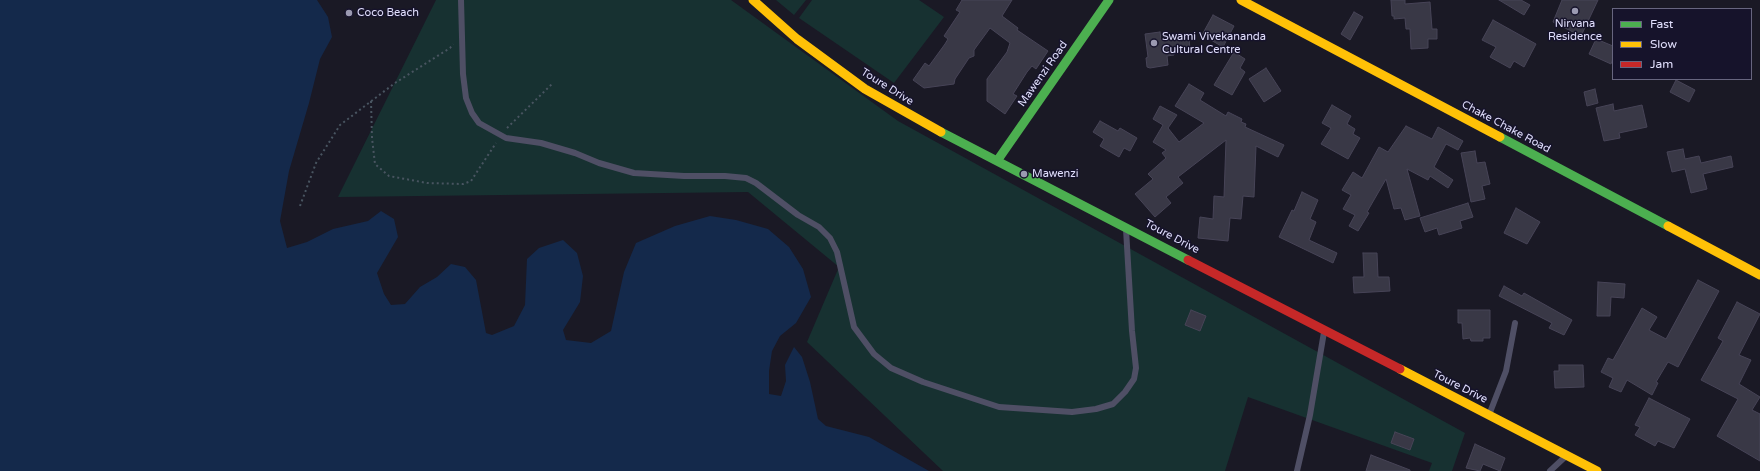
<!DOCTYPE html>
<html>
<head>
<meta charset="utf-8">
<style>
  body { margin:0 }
  #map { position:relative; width:1760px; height:471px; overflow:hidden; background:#1a1925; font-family:"Varela Round",sans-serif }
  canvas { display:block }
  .legend { position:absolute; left:1612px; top:8px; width:140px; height:72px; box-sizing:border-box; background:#16132b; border:1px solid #67657f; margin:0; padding:5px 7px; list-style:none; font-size:12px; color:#e1dffd }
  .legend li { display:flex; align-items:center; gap:8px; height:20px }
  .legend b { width:20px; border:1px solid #67657f }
</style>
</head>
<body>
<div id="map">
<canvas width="1760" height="471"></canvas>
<ul class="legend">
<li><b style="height:5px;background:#4caf50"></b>Fast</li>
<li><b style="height:5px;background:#ffc107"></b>Slow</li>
<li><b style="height:5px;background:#c62828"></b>Jam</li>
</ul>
</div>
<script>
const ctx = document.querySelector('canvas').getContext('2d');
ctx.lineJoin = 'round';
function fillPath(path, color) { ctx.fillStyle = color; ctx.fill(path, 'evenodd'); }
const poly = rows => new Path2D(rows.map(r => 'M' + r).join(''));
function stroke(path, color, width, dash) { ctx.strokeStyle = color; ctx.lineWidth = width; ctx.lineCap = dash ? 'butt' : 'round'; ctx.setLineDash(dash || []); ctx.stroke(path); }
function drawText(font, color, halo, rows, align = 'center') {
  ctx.font = font + ' "Varela Round",sans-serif'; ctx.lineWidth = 3; ctx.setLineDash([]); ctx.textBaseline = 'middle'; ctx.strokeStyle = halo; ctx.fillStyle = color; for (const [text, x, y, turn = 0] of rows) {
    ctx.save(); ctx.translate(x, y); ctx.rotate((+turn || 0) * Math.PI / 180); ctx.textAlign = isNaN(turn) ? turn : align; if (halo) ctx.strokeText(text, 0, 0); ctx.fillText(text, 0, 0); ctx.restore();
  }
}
const green = poly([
  [436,0,731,0,898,121,1465,433,1452,471,1429,471,1432,463,1248,397,1225,471,943,471,807,342,839,267,748,192,338,197],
  [776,0,806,0,794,15],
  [812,0,919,0,944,17,894,83,799,18]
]);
const water = poly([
  [0,0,317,0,328,17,332,37,320,59,309,103,289,171,280,221,287,248,307,242,333,229,368,221,381,211,394,219,398,237,377,273,384,294,391,305,405,304,420,287,437,277,451,264,465,267,476,280,486,333,492,335,514,326,525,305,527,259,539,248,563,240,577,253,583,276,580,302,563,330,566,340,591,343,611,331,624,272,636,243,675,226,710,216,736,220,768,229,789,247,803,269,811,297,796,323,780,336,772,351,769,371,769,394,781,396,786,381,785,365,794,347,802,357,810,382,818,419,826,426,869,437,929,471,0,471]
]);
const building = poly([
  [962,0,1012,0,1002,16,1018,28,1017,30,1048,51,1036,69,1032,66,1027,72,1013,94,1017,96,1005,114,987,101,987,79,1007,52,1010,43,990,28,974,50,974,56,969,58,955,79,954,84,924,88,913,80,925,63,929,66,945,44,948,39,944,36,960,12,956,10,962,0],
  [1391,0,1405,0,1405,4,1430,2,1432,29,1437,29,1437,39,1428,39,1428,48,1411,49,1410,29,1406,29,1405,18,1394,19,1394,16,1392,16,1391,0],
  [1499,0,1521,0,1530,5,1524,15,1499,0],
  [1562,0,1598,0,1581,36,1553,22,1562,0],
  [1354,12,1363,17,1350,40,1341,34,1354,12],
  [1213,15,1234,26,1223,47,1202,35,1213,15],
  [1493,20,1536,44,1524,67,1514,61,1510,68,1490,57,1496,47,1482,40,1493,20],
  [1160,32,1161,40,1189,37,1190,51,1174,53,1174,55,1167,56,1168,65,1150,68,1147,67,1146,58,1148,57,1145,34,1160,32],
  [1596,39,1613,46,1613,58,1611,64,1589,54,1596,39],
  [1234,52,1245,59,1240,68,1245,72,1232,95,1214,85,1234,52],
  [1266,68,1281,91,1264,102,1249,79,1266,68],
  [1676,80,1695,90,1689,102,1670,92,1676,80],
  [1189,84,1204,93,1200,100,1226,116,1228,112,1242,119,1241,122,1246,124,1245,127,1284,145,1278,157,1256,146,1254,197,1243,196,1241,219,1230,218,1228,241,1198,238,1200,217,1213,219,1214,196,1224,197,1226,140,1178,177,1183,183,1166,197,1171,203,1155,217,1135,194,1153,179,1148,174,1166,158,1162,153,1166,150,1153,142,1163,125,1153,119,1160,106,1177,115,1168,128,1179,142,1204,123,1175,106,1189,84],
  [1595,89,1598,103,1587,106,1584,92,1595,89],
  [1613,104,1614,111,1642,105,1647,127,1619,133,1620,138,1604,141,1596,108,1613,104],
  [1332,105,1351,116,1347,124,1355,129,1353,134,1360,138,1348,159,1321,144,1331,128,1322,123,1332,105],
  [1100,121,1118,131,1120,128,1137,138,1130,151,1124,148,1119,157,1100,146,1104,139,1093,132,1100,121],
  [1406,126,1432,139,1438,127,1463,141,1458,150,1446,144,1434,167,1453,180,1448,188,1430,176,1428,180,1407,169,1420,216,1405,220,1401,208,1394,209,1386,179,1367,212,1369,213,1358,231,1349,226,1355,215,1343,209,1351,195,1342,190,1353,172,1362,178,1379,147,1388,152,1406,126],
  [1683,149,1685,159,1699,156,1701,163,1731,156,1733,167,1703,174,1707,189,1691,193,1685,169,1672,172,1667,152,1683,149],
  [1475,151,1477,163,1485,162,1490,184,1482,186,1485,199,1471,202,1461,153,1475,151],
  [1302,192,1318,200,1310,219,1316,222,1309,240,1337,253,1333,263,1279,237,1292,210,1294,211,1302,192],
  [1468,203,1473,217,1460,221,1462,228,1439,235,1437,228,1425,232,1420,218,1468,203],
  [1516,208,1540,222,1527,244,1504,233,1516,208],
  [1363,253,1377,253,1378,277,1389,277,1390,291,1354,293,1353,277,1364,277,1363,253],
  [1698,280,1719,291,1678,367,1668,362,1656,382,1658,383,1652,395,1627,380,1621,392,1609,387,1613,378,1601,372,1608,358,1613,360,1642,308,1657,317,1649,330,1666,339,1698,280],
  [1598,282,1625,284,1624,298,1611,297,1610,316,1597,316,1598,282],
  [1504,286,1522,296,1524,293,1572,320,1564,335,1549,328,1552,323,1499,296,1504,286],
  [1737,302,1760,314,1739,355,1751,360,1739,384,1760,397,1752,410,1760,414,1760,461,1717,436,1738,399,1701,380,1723,341,1718,338,1737,302],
  [1191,310,1206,316,1200,331,1185,325,1191,310],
  [1458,310,1490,310,1490,338,1483,338,1483,341,1471,341,1470,338,1463,339,1462,323,1458,323,1458,310],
  [1559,365,1583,365,1584,387,1555,388,1554,371,1559,371,1559,365],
  [1649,398,1690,419,1674,448,1658,441,1655,446,1635,435,1640,427,1635,425,1649,398],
  [1395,432,1414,439,1410,450,1391,443,1395,432],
  [1475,444,1505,458,1500,471,1483,464,1480,471,1466,468,1475,444],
  [1371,455,1410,470,1410,471,1366,471,1371,455]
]);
const path = poly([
  [371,101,372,138,375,164,389,176,427,183,463,184,471,181,496,143],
  [507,128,553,83],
  [300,206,316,163,340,125,395,83,450,48,453,44]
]);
const lane = poly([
  [461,0,463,74,466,98,472,113,479,123,506,138,541,143,575,153,599,163,634,173,684,176,725,176,746,178,756,183,798,215,819,227,830,238,837,252,854,327,874,354,891,368,923,382,999,407,1072,412,1096,409,1113,404,1125,392,1134,379,1136,368,1132,331,1126,229],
  [1489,415,1506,371,1515,323],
  [1297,471,1310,415,1324,332],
  [1550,471,1566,456]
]);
const fast = poly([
  [941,132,1188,260],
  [1500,137,1668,226],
  [997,161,1109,0]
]);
const slow = poly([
  [753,0,797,39,865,89,941,132],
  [1241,0,1500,137],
  [1668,226,1760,275],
  [1400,369,1597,471]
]);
const jam = poly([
  [1188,260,1400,369]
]);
const markers = [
  [1575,11,4,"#9b9ab1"],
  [349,13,4,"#9b9ab1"],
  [1154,43,4,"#9b9ab1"],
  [1024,174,4,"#9b9ab1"]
];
const poiNames = [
  ["Coco Beach",357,13],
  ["Nirvana",1575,24,"center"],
  ["Residence",1575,37,"center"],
  ["Swami Vivekananda",1162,37],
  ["Cultural Centre",1162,50],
  ["Mawenzi",1032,174]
];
const streetNames = [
  ["Mawenzi Road",1043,74,-55],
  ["Toure Drive",887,87,32],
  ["Chake Chake Road",1506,127,28],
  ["Toure Drive",1172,237,28],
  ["Toure Drive",1460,387,27]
];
fillPath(green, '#173131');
fillPath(water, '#14294b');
fillPath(building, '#393846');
stroke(building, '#474457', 1);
stroke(path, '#495561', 2, [2, 3]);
stroke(lane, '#4f4f65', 6);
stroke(fast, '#4caf50', 9);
stroke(slow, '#ffc107', 9);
stroke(jam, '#c62828', 9);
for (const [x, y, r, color] of markers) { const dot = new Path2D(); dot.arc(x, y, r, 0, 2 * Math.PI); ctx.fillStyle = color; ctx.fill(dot); stroke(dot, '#16132b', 1.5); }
drawText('11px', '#e1dffd', '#16132b', poiNames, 'left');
drawText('11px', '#e1dffd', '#16132b', streetNames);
</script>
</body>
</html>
